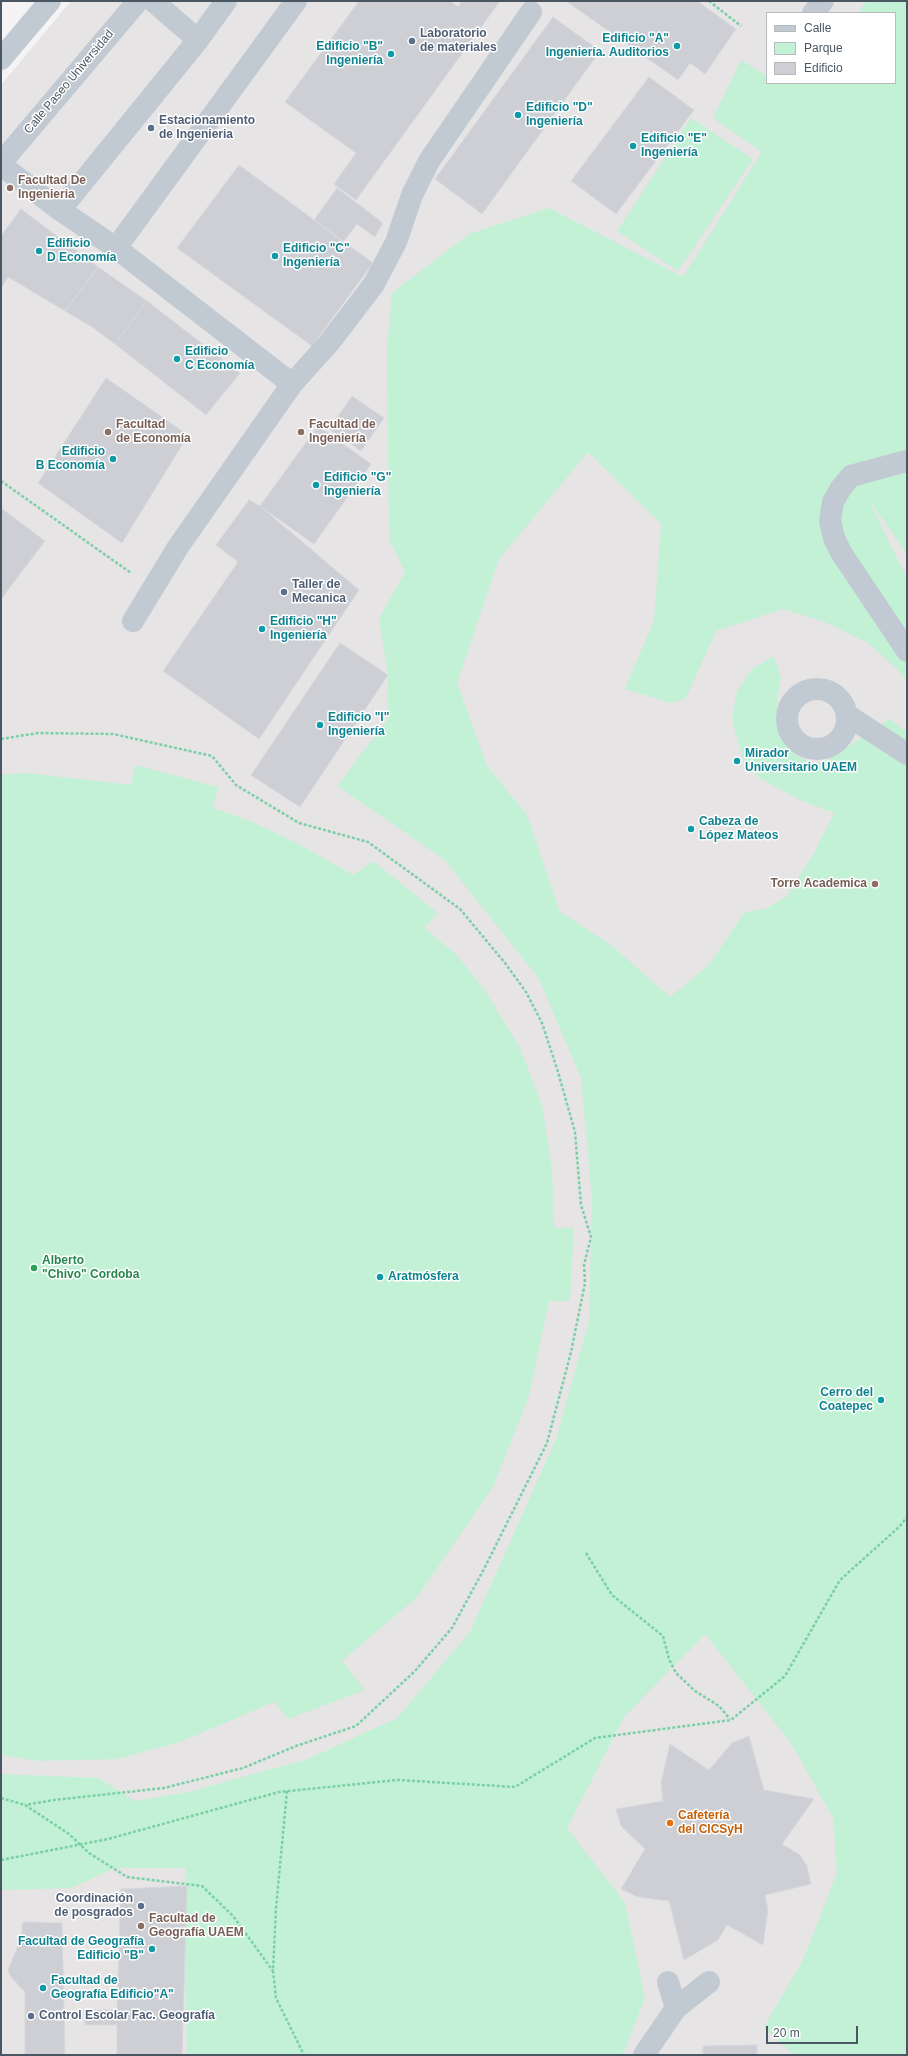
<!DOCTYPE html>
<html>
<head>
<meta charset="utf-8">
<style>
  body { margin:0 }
  #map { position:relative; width:908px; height:2056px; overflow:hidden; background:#f5f3f3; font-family:Arial,sans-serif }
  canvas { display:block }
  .frame { position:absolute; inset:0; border:2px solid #4a5661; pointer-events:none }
  .legend { position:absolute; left:766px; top:12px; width:130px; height:72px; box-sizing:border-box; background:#fff; border:1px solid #b7bbc0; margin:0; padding:5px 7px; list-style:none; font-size:12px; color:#4a5661 }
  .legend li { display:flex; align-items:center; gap:8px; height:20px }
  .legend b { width:20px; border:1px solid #b7bbc0 }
  .scale { position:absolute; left:766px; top:2026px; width:92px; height:18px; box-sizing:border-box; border:2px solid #4a5661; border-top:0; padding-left:5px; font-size:12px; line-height:14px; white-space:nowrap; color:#4a5661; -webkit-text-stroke:3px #fff; paint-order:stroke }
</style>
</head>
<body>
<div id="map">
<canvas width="908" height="2056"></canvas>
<div class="frame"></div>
<ul class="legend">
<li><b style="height:5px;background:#c1cad2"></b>Calle</li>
<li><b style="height:11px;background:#c3f1d5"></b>Parque</li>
<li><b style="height:11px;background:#cdcfd5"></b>Edificio</li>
</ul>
<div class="scale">20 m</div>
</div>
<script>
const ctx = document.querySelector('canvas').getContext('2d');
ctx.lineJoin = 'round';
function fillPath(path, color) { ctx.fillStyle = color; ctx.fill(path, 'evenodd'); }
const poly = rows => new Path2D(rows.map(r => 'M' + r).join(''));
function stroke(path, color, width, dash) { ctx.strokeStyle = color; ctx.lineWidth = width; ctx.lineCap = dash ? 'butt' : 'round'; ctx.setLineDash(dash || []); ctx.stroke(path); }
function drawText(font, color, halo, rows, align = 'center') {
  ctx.font = font + ' Arial,sans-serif'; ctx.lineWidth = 3; ctx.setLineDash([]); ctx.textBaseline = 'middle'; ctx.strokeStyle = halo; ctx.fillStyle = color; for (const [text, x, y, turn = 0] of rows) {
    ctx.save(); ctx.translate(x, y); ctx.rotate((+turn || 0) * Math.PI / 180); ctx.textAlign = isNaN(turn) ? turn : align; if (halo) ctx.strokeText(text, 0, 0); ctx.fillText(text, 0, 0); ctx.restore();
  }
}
const education = poly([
  [71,1,907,1,907,2055,1,2055,1,85],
  [767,13,895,13,895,83,767,83]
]);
const green = poly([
  [866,1,907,1,907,554,869,500,907,579,907,681,898,670,868,643,825,622,783,609,716,631,686,698,671,703,625,689,654,620,661,524,588,452,499,559,457,683,487,766,527,815,560,912,611,945,670,997,708,966,745,912,765,909,786,897,813,855,834,813,800,800,759,778,744,762,732,720,737,691,752,669,774,656,781,678,777,700,783,734,797,756,818,766,890,719,907,732,907,2055,794,2055,764,2027,803,1960,837,1873,833,1818,791,1743,705,1634,624,1717,567,1828,625,1903,645,1997,623,2055,187,2055,184,1894,186,1868,115,1868,71,1888,1,1890,1,1774,98,1778,135,1801,188,1792,308,1759,397,1718,470,1632,556,1439,589,1321,592,1198,581,1078,539,979,444,859,337,786,387,720,388,675,379,619,405,572,389,539,387,348,392,293,469,234,549,208,683,277,762,152,713,118,741,60,767,76,767,83,895,83,895,13,858,13],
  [691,118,753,159,678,271,617,231],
  [135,765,218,787,213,808,252,822,295,842,353,875,373,861,438,913,424,928,456,954,486,992,520,1048,542,1106,552,1169,554,1227,574,1228,570,1301,549,1301,529,1396,493,1487,417,1597,342,1661,365,1690,288,1719,274,1702,180,1742,117,1759,38,1761,1,1755,1,775,26,773,131,785]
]);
const building = poly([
  [359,1,450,1,458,7,462,1,500,1,356,200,334,184,356,153,285,102,359,1],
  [566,1,697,1,736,29,705,74,690,63,678,80,566,1],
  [553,17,600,51,482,214,435,179,553,17],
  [649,77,694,110,616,214,571,181,649,77],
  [239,165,373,263,312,346,177,248,239,165],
  [337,188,383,223,375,237,357,224,343,242,314,220,337,188],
  [21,209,98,267,65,311,8,277,1,288,1,236,21,209],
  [98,267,147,301,115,344,92,327,65,311,98,267],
  [147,301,240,373,206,415,115,344,147,301],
  [106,378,188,435,122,543,38,483,106,378],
  [352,396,384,418,361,451,329,429,352,396],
  [318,426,371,464,314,544,260,506,318,426],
  [249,500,260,506,359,590,259,739,163,671,238,562,216,545,249,500],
  [1,508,45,541,1,599,1,508],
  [340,643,388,675,300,807,251,775,340,643],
  [749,1736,764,1790,814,1799,782,1844,800,1855,807,1866,811,1884,765,1895,768,1910,763,1945,727,1925,718,1940,684,1960,669,1901,638,1897,621,1889,645,1849,621,1826,616,1809,663,1801,661,1783,670,1744,709,1770,732,1743,749,1736],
  [187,1886,182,2055,117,2055,117,2025,85,2025,84,2010,117,2010,121,1889,187,1886],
  [25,1922,62,1923,65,2055,25,2055,25,1992,11,1977,8,1970,22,1936,22,1924,25,1922],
  [757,2045,757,2055,703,2055,703,2046,757,2045]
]);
const path = poly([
  [709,1,741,26],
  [1,481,131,573],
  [1,739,38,733,113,734,212,756,236,785,299,823,368,842,460,909,505,963,526,992,542,1023,558,1072,575,1132,581,1205,591,1237,584,1265,585,1283,571,1352,547,1443,484,1569,452,1628,415,1671,356,1726,296,1746,243,1768,164,1788,54,1800,25,1805],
  [586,1553,612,1595,663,1636,669,1659,676,1673,695,1691,719,1706,730,1719],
  [287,1791,276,1908,273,1971,276,1998,304,2055],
  [1,1798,25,1805,69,1834,89,1853,127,1877,202,1886,233,1916,273,1971],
  [1,1860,108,1839,279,1792,398,1780,515,1787,595,1738,731,1720,785,1676,840,1580,899,1527,907,1517]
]);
const minor = poly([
  [153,1,198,40],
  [813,13,823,1],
  [1,59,50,1],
  [1,163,138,1],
  [1,165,60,210],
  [116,248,296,1],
  [292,384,329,343,374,284,396,242,412,195,429,161,531,12],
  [907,461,851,476,841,488,833,502,830,521,834,538,842,554,907,651],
  [133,621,178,547,292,384,116,248,60,210,198,40,226,1],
  '787 719a30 30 0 1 1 60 0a30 30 0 1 1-60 0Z',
  [847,715,907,754],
  [668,1982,676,2008],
  [644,2055,676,2008,709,1982]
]);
const markers = [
  [412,41,4,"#5c6f8a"],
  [677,46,4,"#0f9aa8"],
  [391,54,4,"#0f9aa8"],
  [518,115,4,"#0f9aa8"],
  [151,128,4,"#5c6f8a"],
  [633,146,4,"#0f9aa8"],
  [10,188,4,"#8d6e63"],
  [39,251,4,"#0f9aa8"],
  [275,256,4,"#0f9aa8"],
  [177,359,4,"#0f9aa8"],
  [108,432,4,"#8d6e63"],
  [301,432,4,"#8d6e63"],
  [113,459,4,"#0f9aa8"],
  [316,485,4,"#0f9aa8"],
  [284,592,4,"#5c6f8a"],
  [262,629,4,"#0f9aa8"],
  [320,725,4,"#0f9aa8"],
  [737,761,4,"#0f9aa8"],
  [691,829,4,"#0f9aa8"],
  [875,884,4,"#8d6e63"],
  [34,1268,4,"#2e9e5b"],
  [380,1277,4,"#0f9aa8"],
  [881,1400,4,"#0f9aa8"],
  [670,1823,4,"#e8710a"],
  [141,1906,4,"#5c6f8a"],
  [141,1926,4,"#8d6e63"],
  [152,1949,4,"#0f9aa8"],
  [43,1988,4,"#0f9aa8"],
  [31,2016,4,"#5c6f8a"]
];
const serviceNames = [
  ["Laboratorio",420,34],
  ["de materiales",420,48],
  ["Estacionamiento",159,121],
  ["de Ingenieria",159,135],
  ["Taller de",292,585],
  ["Mecanica",292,599],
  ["Coordinación",133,1899,"right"],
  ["de posgrados",133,1913,"right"],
  ["Control Escolar Fac. Geografía",39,2016]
];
const cultureNames = [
  ["Edificio \"A\"",669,39,"right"],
  ["Ingeniería. Auditorios",669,53,"right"],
  ["Edificio \"B\"",383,47,"right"],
  ["Ingeniería",383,61,"right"],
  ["Edificio \"D\"",526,108],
  ["Ingeniería",526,122],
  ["Edificio \"E\"",641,139],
  ["Ingeniería",641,153],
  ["Edificio",47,244],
  ["D Economía",47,258],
  ["Edificio \"C\"",283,249],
  ["Ingeniería",283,263],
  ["Edificio",185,352],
  ["C Economía",185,366],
  ["Edificio",105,452,"right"],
  ["B Economía",105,466,"right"],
  ["Edificio \"G\"",324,478],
  ["Ingeniería",324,492],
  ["Edificio \"H\"",270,622],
  ["Ingeniería",270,636],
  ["Edificio \"I\"",328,718],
  ["Ingeniería",328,732],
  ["Mirador",745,754],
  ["Universitario UAEM",745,768],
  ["Cabeza de",699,822],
  ["López Mateos",699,836],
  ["Aratmósfera",388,1277],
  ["Cerro del",873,1393,"right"],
  ["Coatepec",873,1407,"right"],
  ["Facultad de Geografía",144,1942,"right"],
  ["Edificio \"B\"",144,1956,"right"],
  ["Facultad de",51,1981],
  ["Geografía Edificio\"A\"",51,1995]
];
const streetNames = [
  ["Calle Paseo Universidad",69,82,-50]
];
const educationNames = [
  ["Facultad De",18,181],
  ["Ingenieria",18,195],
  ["Facultad",116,425],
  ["de Economía",116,439],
  ["Facultad de",309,425],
  ["Ingeniería",309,439],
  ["Torre Academica",867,884,"right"],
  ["Facultad de",149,1919],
  ["Geografía UAEM",149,1933]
];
const leisureNames = [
  ["Alberto",42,1261],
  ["\"Chivo\" Cordoba",42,1275]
];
const foodNames = [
  ["Cafetería",678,1816],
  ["del CICSyH",678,1830]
];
fillPath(education, '#e6e4e5');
fillPath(green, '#c3f1d5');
fillPath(building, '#cdcfd5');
stroke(building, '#d7d9de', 1);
stroke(path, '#7ad0a6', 2.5, [3, 2]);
stroke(minor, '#c1cad2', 22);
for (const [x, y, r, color] of markers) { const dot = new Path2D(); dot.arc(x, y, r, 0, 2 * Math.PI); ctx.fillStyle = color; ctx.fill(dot); stroke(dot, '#fff', 1.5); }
drawText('bold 12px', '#4e5e75', '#fff', serviceNames, 'left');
drawText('bold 12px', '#0d838f', '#fff', cultureNames, 'left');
drawText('12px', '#4a5661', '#fff', streetNames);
drawText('bold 12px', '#785e54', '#fff', educationNames, 'left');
drawText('bold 12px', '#27864d', '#fff', leisureNames, 'left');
drawText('bold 12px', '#c56008', '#fff', foodNames, 'left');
</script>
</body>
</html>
